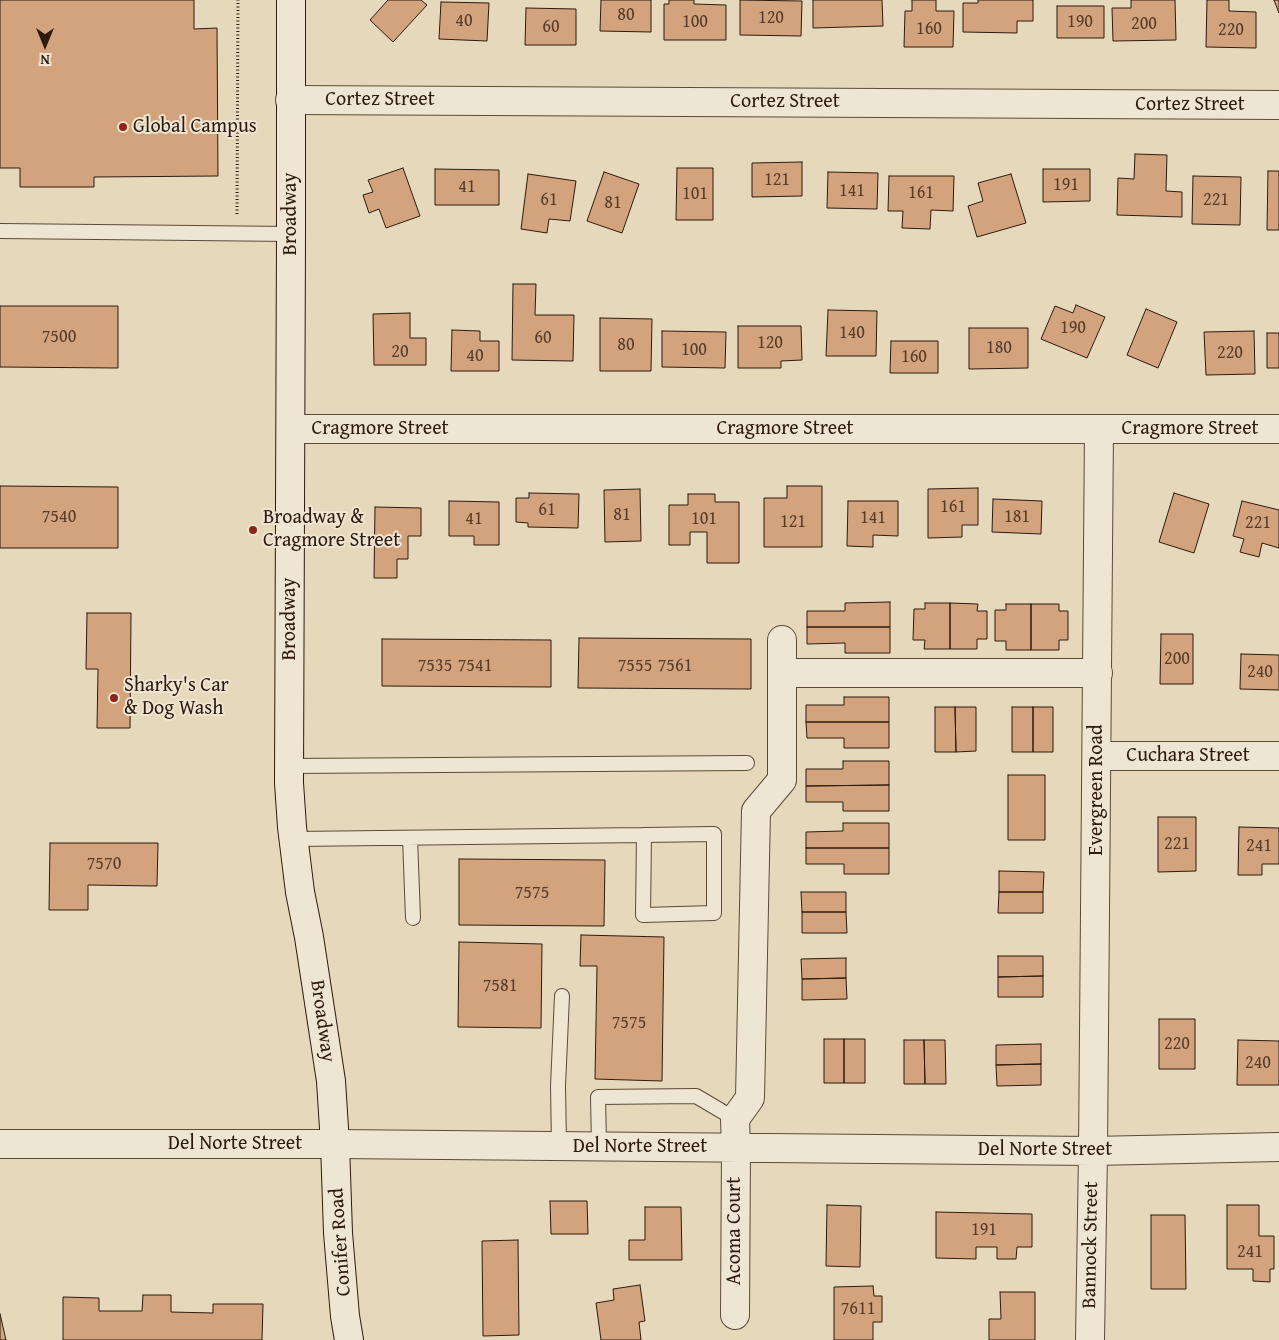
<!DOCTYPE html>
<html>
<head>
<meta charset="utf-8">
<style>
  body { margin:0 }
  #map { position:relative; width:1279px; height:1340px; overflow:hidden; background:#e5d8bb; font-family:"Gentium Book Plus",serif }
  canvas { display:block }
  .north { position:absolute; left:20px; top:20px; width:50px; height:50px; -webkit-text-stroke:4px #eee6d3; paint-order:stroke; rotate:180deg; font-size:14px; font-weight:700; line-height:20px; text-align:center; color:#2e1a0e }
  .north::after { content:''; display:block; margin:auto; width:18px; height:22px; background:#2e1a0e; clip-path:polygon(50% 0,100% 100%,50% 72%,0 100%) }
</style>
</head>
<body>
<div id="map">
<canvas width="1279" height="1340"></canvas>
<div class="north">N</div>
</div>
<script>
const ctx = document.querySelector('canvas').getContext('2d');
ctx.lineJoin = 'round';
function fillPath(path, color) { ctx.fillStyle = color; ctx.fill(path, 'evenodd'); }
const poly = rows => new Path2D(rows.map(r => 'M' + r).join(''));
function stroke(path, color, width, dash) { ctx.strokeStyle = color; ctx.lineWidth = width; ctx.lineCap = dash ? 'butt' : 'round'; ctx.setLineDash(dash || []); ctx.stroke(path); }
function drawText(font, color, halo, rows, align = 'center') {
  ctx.font = font + ' "Gentium Book Plus",serif'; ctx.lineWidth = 4; ctx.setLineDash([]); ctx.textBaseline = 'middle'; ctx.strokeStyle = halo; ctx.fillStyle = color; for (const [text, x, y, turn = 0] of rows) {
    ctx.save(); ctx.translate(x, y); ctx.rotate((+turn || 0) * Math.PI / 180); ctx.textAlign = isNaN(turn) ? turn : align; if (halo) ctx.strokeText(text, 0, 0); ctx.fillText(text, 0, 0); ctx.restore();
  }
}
const building = poly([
  [0,0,194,0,194,29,217,28,218,176,94,177,94,187,20,187,20,168,0,168,0,0],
  [388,0,421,0,427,5,393,42,370,20,388,0],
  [601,0,651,0,651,32,600,31,601,0],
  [669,0,694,0,694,4,726,5,726,40,664,40,664,4,669,4,669,0],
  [740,0,802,1,801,36,740,35,740,0],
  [813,0,882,0,883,26,813,28,813,0],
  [912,0,936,0,936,11,954,11,953,47,904,47,905,11,912,11,912,0],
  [978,0,1033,0,1033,21,1017,21,1017,33,963,32,963,3,978,3,978,0],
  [1131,0,1175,0,1176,40,1113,41,1112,8,1131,8,1131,0],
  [1207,0,1229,0,1229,11,1256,12,1256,48,1206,47,1207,0],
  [1274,0,1279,0,1279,13,1274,0],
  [441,2,489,3,487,41,439,39,441,2],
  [1057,6,1104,6,1104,38,1057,38,1057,6],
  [526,8,576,9,576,45,525,45,526,8],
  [1135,154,1167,155,1166,191,1182,192,1182,217,1117,215,1118,178,1134,179,1135,154],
  [802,162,802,196,752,197,752,163,802,162],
  [403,168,420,216,386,228,379,209,369,213,363,195,373,192,368,180,403,168],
  [677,168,713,168,713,220,676,220,677,168],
  [435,169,499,170,499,205,435,205,435,169],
  [1043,169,1090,169,1090,201,1043,202,1043,169],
  [1268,171,1279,171,1279,230,1267,230,1268,171],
  [604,172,639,184,622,233,587,221,604,172],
  [828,172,878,173,877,209,827,208,828,172],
  [528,174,576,181,570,221,549,219,547,233,521,229,528,174],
  [1011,174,1026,223,977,237,968,206,983,201,978,183,1011,174],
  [889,176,954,176,953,211,931,210,930,229,902,228,903,211,888,211,889,176],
  [1193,176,1241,177,1240,225,1192,224,1193,176],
  [513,284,536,284,535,315,574,315,573,361,512,360,513,284],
  [1076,305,1105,317,1087,358,1041,339,1055,306,1073,313,1076,305],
  [0,306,118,306,118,368,0,367,0,306],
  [1146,309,1177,322,1158,368,1127,355,1146,309],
  [828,310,877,311,876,356,826,356,828,310],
  [410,313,410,338,426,338,426,365,374,365,373,314,410,313],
  [600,318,652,319,651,371,600,371,600,318],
  [738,326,801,326,802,360,781,361,781,368,738,368,738,326],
  [969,328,1028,328,1028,368,969,369,969,328],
  [452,330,480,331,480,341,499,341,499,371,451,371,452,330],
  [662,331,726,332,725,368,662,367,662,331],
  [1254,331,1255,374,1206,375,1204,332,1254,331],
  [1267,333,1279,333,1279,368,1267,368,1267,333],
  [891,341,938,341,938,373,890,373,891,341],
  [0,486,118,487,118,548,0,548,0,486],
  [787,486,822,486,822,547,764,547,764,498,787,498,787,486],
  [978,488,978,525,962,525,962,537,928,538,928,489,978,488],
  [640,489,641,541,605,542,604,490,640,489],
  [529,493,579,494,578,528,528,527,528,523,516,522,516,498,529,498,529,493],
  [1174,493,1209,504,1194,553,1159,542,1174,493],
  [688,494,715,494,715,502,739,502,739,563,707,563,707,532,690,532,690,545,669,545,669,505,688,505,688,494],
  [993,499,1042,501,1041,534,992,532,993,499],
  [449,501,499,502,499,545,474,545,474,536,449,536,449,501],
  [848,501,898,501,898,536,873,535,873,547,847,546,848,501],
  [1242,501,1279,510,1279,548,1262,543,1259,557,1240,552,1244,539,1233,536,1242,501],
  [375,507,421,508,421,536,408,536,408,559,397,559,397,578,374,578,375,507],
  [890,602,890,627,807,627,807,611,845,611,845,603,890,602],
  [925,603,950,603,950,649,924,649,925,640,913,640,914,609,925,609,925,603],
  [950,603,978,604,977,611,987,611,987,639,977,639,977,649,950,649,950,603],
  [1006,604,1031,604,1031,650,1006,650,1006,641,995,641,995,610,1006,610,1006,604],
  [1031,604,1059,604,1059,611,1068,611,1068,640,1059,640,1059,650,1031,650,1031,604],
  [87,613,131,613,130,728,97,728,98,669,86,669,87,613],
  [807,627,890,627,890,653,845,653,845,643,807,644,807,627],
  [1161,634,1193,634,1193,684,1160,684,1161,634],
  [579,638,751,639,751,689,578,688,579,638],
  [382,639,551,640,551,687,382,686,382,639],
  [1241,654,1279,655,1279,690,1240,689,1241,654],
  [844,697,889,697,889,722,806,722,806,705,844,705,844,697],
  [935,707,955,707,956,752,935,752,935,707],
  [955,707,976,707,976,751,956,752,955,707],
  [1012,707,1033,707,1033,752,1012,752,1012,707],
  [1033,707,1053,707,1053,752,1033,752,1033,707],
  [806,722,889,722,889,748,844,748,844,738,807,738,806,722],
  [843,761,889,761,889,785,806,786,806,769,843,769,843,761],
  [1008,775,1045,775,1045,840,1008,840,1008,775],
  [889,785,889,811,843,811,843,802,806,802,806,786,889,785],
  [1158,817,1196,817,1196,871,1158,872,1158,817],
  [843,823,889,823,889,848,806,848,806,832,843,831,843,823],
  [1239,827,1279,828,1279,864,1262,864,1262,875,1238,875,1239,827],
  [50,843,158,843,157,886,88,885,88,910,49,910,50,843],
  [806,848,889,848,889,874,844,874,844,864,806,864,806,848],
  [459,859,605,860,604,926,459,925,459,859],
  [999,871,1044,872,1043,892,999,892,999,871],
  [801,892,846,892,846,912,802,912,801,892],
  [999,892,1043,892,1043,913,998,913,999,892],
  [802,912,846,912,847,933,802,933,802,912],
  [581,935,664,937,662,1081,595,1079,597,966,580,966,581,935],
  [459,942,542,944,541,1028,458,1027,459,942],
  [998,956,1043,956,1043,976,998,977,998,956],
  [846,958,846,978,802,979,801,959,846,958],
  [1043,976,1043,997,998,997,998,977,1043,976],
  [846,978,847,999,802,1000,802,979,846,978],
  [1159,1019,1195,1019,1195,1069,1159,1069,1159,1019],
  [824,1039,844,1039,844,1083,824,1083,824,1039],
  [844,1039,865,1039,865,1083,844,1083,844,1039],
  [904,1040,924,1040,925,1084,904,1084,904,1040],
  [924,1040,945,1040,946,1084,925,1084,924,1040],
  [1238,1040,1279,1041,1279,1085,1237,1085,1238,1040],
  [1041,1044,1041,1064,996,1065,996,1045,1041,1044],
  [1041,1064,1041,1085,997,1086,996,1065,1041,1064],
  [550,1201,587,1201,588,1234,551,1234,550,1201],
  [827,1205,861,1206,860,1267,826,1266,827,1205],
  [1227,1205,1259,1205,1259,1236,1274,1236,1274,1269,1270,1269,1270,1282,1253,1281,1253,1269,1227,1269,1227,1205],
  [645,1207,681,1207,682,1260,629,1260,629,1240,645,1240,645,1207],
  [936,1212,1032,1214,1032,1247,1017,1247,1016,1259,997,1259,997,1247,976,1247,976,1259,936,1258,936,1212],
  [1151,1215,1185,1215,1186,1289,1151,1289,1151,1215],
  [518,1240,519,1335,483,1336,482,1241,518,1240],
  [640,1285,645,1321,639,1322,641,1340,601,1340,596,1303,614,1300,613,1289,640,1285],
  [873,1286,874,1296,882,1296,882,1322,873,1322,873,1340,834,1340,834,1287,873,1286],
  [1000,1292,1035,1292,1035,1340,989,1340,989,1319,1001,1319,1000,1292],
  [143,1295,171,1295,171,1312,213,1313,213,1304,263,1304,262,1340,63,1340,63,1297,99,1298,99,1311,142,1311,143,1295],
  [0,1314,6,1340,0,1340,0,1314]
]);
const path = poly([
  [237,214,238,0]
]);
const lane = poly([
  [0,231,291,234],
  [289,766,747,763],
  [410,838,413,918],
  [294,839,644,835,643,915,714,913,714,834,644,835],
  [559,1146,558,1086,562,996],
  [599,1146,598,1097,696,1096,735,1119]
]);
const street = poly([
  [290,100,1279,105],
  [291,429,1279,429],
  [782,673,1098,673],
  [1097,756,1279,756],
  [0,1144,335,1144,1093,1151,1279,1147],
  [735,1315,736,1148,735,1119,750,1098,756,811,782,780,782,640],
  [1090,1340,1093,1151,1099,429]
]);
const secondary = poly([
  [291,0,291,234,289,783,292,827,300,892,309,937,331,1081,335,1144,338,1233,345,1316,349,1340]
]);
const markers = [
  [123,127,5,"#8f2418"],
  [253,530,5,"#8f2418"],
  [114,698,5,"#8f2418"]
];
const numberNames = [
  ["80",626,15],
  ["120",771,18],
  ["40",464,21],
  ["100",695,22],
  ["190",1080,22],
  ["200",1144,24],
  ["60",551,27],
  ["160",929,29],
  ["220",1231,30],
  ["121",777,180],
  ["191",1066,185],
  ["41",467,187],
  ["141",852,191],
  ["161",921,193],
  ["101",695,194],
  ["61",549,200],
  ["221",1216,200],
  ["81",613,203],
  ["190",1073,328],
  ["140",852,333],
  ["7500",59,337],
  ["60",543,338],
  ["120",770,343],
  ["80",626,345],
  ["180",999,348],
  ["100",694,350],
  ["20",400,352],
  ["220",1230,353],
  ["40",475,356],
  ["160",914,357],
  ["161",953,507],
  ["61",547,510],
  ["81",622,515],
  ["7540",59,517],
  ["181",1017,517],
  ["141",873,518],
  ["41",474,519],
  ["101",704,519],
  ["121",793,522],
  ["221",1258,523],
  ["200",1177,659],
  ["7535",435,666],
  ["7541",475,666],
  ["7555",635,666],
  ["7561",675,666],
  ["240",1260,672],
  ["221",1177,844],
  ["241",1259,846],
  ["7570",104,864],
  ["7575",532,893],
  ["7581",500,986],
  ["7575",629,1023],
  ["220",1177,1044],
  ["240",1258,1063],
  ["191",984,1230],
  ["241",1250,1252],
  ["7611",858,1309]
];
const streetNames = [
  ["Cortez Street",380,100],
  ["Cortez Street",785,102],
  ["Cortez Street",1190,105],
  ["Broadway",291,214,-90],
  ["Cragmore Street",380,429],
  ["Cragmore Street",785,429],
  ["Cragmore Street",1190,429],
  ["Broadway",290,619,-90],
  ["Cuchara Street",1188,756],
  ["Evergreen Road",1097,790,-90],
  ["Broadway",322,1021,82],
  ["Del Norte Street",235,1144],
  ["Del Norte Street",640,1147],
  ["Del Norte Street",1045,1150],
  ["Acoma Court",735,1231,-90],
  ["Conifer Road",341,1242,-94],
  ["Bannock Street",1091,1245,-89]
];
const poiNames = [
  ["Global Campus",133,127],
  ["Broadway &",263,518],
  ["Cragmore Street",263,541],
  ["Sharky's Car",124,686],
  ["& Dog Wash",124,709]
];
fillPath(building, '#d3a37e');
stroke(building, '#2e1a0e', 1);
stroke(lane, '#5c4a39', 16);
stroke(street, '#5c4a39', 30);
stroke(secondary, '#2e1a0e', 30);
stroke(path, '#2e1a0e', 3, [1, 2.5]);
stroke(lane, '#eee6d3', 14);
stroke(street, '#eee6d3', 28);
stroke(secondary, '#eee6d3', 28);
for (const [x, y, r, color] of markers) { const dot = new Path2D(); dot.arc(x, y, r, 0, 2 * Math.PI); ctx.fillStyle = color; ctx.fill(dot); stroke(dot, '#eee6d3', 2); }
drawText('18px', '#573c2a', null, numberNames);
drawText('20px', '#2e1a0e', '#eee6d3', streetNames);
drawText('20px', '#2e1a0e', '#eee6d3', poiNames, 'left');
</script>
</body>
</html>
